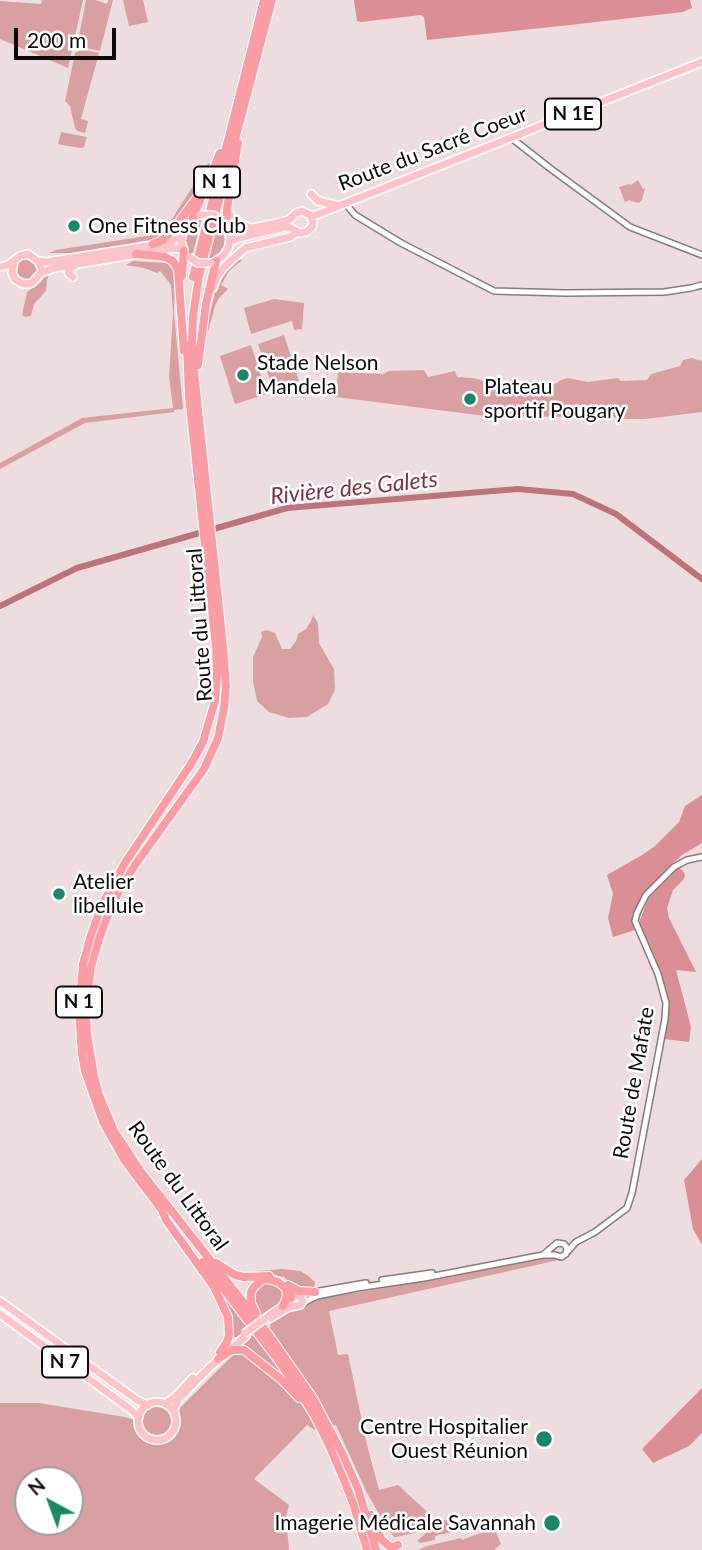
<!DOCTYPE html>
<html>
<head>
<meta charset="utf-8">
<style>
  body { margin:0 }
  #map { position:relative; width:702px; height:1550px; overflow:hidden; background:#eeddde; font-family:Lato,sans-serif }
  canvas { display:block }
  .north { position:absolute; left:14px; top:1466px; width:70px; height:70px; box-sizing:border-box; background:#fff; border:2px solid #9f9d9d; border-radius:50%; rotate:319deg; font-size:19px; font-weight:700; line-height:28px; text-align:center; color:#0f0a0a }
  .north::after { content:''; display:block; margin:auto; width:24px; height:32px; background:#188866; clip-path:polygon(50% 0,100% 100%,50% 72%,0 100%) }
  .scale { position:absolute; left:14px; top:28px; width:102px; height:32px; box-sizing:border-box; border:4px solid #0f0a0a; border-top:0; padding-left:9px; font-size:21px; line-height:24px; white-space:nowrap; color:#0f0a0a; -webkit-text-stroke:5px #fff; paint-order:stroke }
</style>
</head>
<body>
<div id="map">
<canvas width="702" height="1550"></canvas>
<div class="north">N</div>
<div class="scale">200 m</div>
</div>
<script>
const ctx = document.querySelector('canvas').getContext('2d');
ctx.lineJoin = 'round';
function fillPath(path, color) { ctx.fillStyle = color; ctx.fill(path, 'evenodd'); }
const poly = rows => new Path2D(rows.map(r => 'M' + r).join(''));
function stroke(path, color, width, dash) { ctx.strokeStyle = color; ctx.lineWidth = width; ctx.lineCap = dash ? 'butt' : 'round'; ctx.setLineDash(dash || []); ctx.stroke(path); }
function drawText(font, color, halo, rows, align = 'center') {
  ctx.font = font + ' Lato,sans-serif'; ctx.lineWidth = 5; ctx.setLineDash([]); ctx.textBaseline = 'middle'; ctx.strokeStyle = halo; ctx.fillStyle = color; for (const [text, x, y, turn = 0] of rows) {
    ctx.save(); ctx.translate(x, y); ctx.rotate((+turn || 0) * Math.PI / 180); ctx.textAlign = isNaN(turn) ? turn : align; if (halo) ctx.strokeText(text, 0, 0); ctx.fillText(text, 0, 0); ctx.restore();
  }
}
const green = poly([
  [42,0,83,0,68,68,0,39,0,1,41,4],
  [86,0,95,0,107,4,108,0,113,0,100,51,81,47,78,41],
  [123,0,143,0,148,22,129,26],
  [82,49,99,53,81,119,88,121,85,133,77,131,75,128,70,106,65,101,75,53],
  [61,132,87,137,84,147,81,148,62,145,58,144],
  [208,163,213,164,190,204,167,234,160,233,159,228,172,219,205,167,207,166],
  [638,180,643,189,645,188,642,200,639,203,631,201,630,200,625,202,619,187,629,184,631,185],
  [202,217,192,257,184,246,185,231,195,219],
  [218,222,222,225,228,238,223,252,208,262],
  [159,234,162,236,156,241,77,253,49,253,56,250],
  '15 269a12 12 0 1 1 24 0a12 12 0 1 1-24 0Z',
  [235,259,242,260,229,271,221,285,228,289,219,298,215,306,204,346,204,337,217,285,223,274],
  [133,261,167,263,173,269,175,278,174,313,183,409,174,410,174,412,85,423,0,469,0,463,82,418,173,408,169,376,173,313,171,285,160,271,157,273,144,268,126,265],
  [50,272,47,280,46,291,34,304,31,316,25,317,22,315,27,292,41,282,45,275],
  [274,299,304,303,302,329,294,330,292,321,251,334,244,308],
  [284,335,299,381,273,389,258,344],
  [251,345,267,394,235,404,220,356],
  [692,358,702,361,702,412,645,419,618,419,607,413,593,413,580,417,485,416,336,397,338,372,383,374,389,371,424,370,428,377,455,371,457,377,473,378,501,385,526,385,531,381,536,381,555,384,561,380,568,378,588,382,618,378,621,381,647,380,651,374,680,366,683,360],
  [313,615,318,623,319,643,334,669,335,690,328,704,307,717,289,718,269,712,257,701,253,681,253,657,262,637,261,632,267,630,275,633,282,649,290,649,296,641,298,634,306,629,311,621],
  [547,1257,559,1260,329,1311,338,1355,348,1354,367,1445,379,1490,398,1485,434,1518,415,1533,396,1537,394,1537,381,1517,367,1493,336,1425,315,1430,307,1425,254,1479,289,1505,286,1517,289,1550,0,1550,0,1403,39,1403,125,1417,140,1422,142,1414,145,1410,155,1405,165,1407,173,1415,242,1346,242,1344,257,1331,260,1333,267,1329,271,1326,270,1324,291,1310,301,1310,308,1302,323,1298,446,1278],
  [28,1480,70,1480,70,1522,28,1522],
  [282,1269,300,1271,307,1275,315,1282,314,1289,294,1287,283,1276,282,1277,274,1274,259,1274,258,1271],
  [215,1283,250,1327,237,1337,234,1337,232,1334],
  [261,1283,274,1283,283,1290,283,1301,260,1318,254,1308,252,1297],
  [440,1520,457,1520,460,1530,435,1536,435,1540,420,1543,417,1541],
  [494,1528,501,1544,494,1550,418,1550,427,1546,461,1538,462,1540]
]);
const forest = poly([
  [354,0,690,0,692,8,683,12,570,25,427,40,424,17,421,15,361,22,357,21],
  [702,795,702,843,682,855,667,869,651,889,636,917,635,930,613,937,608,918,613,894,607,875,642,855,655,846,679,822,685,806],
  [677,866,684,872,685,876,683,880,673,890,667,908,669,918,696,972,676,970,691,1027,689,1042,664,1039,667,1001,640,931,640,920,648,899],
  [702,1159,702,1245,693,1229,684,1180],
  [702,1388,702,1433,689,1446,653,1463,642,1449]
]);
const river = poly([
  [0,606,77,568,287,508,518,489,573,494,616,514,702,579]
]);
const secondary = poly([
  [513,138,514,140,551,169,630,227,702,255],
  [345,203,355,215,401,243,494,291,565,293,664,292,691,288,702,285],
  [568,1251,576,1242,595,1232,627,1208,632,1193,665,1019,666,1003,658,974,635,921,637,913,646,895,674,867,687,860,702,857],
  [382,1280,432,1273],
  [314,1292,366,1283],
  [303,1303,317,1296,357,1288,424,1278,543,1255,555,1255,561,1257,566,1254,567,1248,564,1244,557,1243,543,1255]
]);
const primary = poly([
  [311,194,318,201,336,205],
  [227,210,233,219,250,228],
  [311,217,702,62],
  [229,230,237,231,272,224,289,220,296,213,302,211,310,215,313,222],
  [230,242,238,238,286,227,291,228,300,233,306,232,312,227,313,222],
  [184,251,181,241,183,230,190,220,198,215],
  [38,261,47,262,171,242,181,235],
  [213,263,223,256,228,249,230,239,227,227],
  [0,267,8,265,20,256,28,254,38,261,41,267,41,273,32,283,27,284,21,283,15,279,12,273,14,261],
  [41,273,54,268,168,249,177,248,184,251],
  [73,277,69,274,68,271,76,264],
  [213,288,217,277,224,267,245,248,290,237,298,232],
  [0,1301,137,1400,148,1405],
  [0,1314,130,1409,139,1417],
  [267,1317,283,1306,290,1300,293,1296,297,1295,301,1297,303,1301,300,1305,287,1308,269,1319],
  '138 1421a19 19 0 1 1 38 0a19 19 0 1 1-38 0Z',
  [165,1404,176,1396,193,1378],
  [174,1412,175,1406,179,1399,210,1367,246,1336]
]);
const highway = poly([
  [272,0,199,276,193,316,192,341,194,371,223,646,226,686,224,709,218,738,204,769,135,865,118,893,108,915,100,936,91,967,86,1005,87,1034,94,1076,99,1095,114,1131,141,1172,269,1335,313,1398,342,1453,358,1489,376,1550],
  [193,217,220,153],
  [226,225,227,209,238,143],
  [153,244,164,239,172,231,198,196],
  [136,254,165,257,173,261,178,270,184,351],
  [182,276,184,251],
  [193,277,264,0],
  [187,345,189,396,216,647,217,675,215,701,203,742,191,764,125,863,102,905,91,935,83,964,79,1012,82,1054,85,1071,103,1122,125,1161,162,1210,166,1220,214,1287,228,1317,229,1335,227,1342,220,1352],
  [198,365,206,304,216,261],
  [203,1262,278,1360,296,1386,314,1415,329,1445,344,1480,353,1503,367,1550],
  [216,1263,235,1275,244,1277,269,1276],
  [288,1285,299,1291,315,1292],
  [283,1306,287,1296,286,1291],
  [256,1313,251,1303,251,1292,254,1287,262,1280,268,1279,278,1282,289,1291,291,1298],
  [218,1359,232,1350,244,1350,282,1380,299,1398],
  [371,1515,381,1539,389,1546,393,1547,398,1545]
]);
const primaryBridge = poly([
  [200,215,213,215,222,221],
  [189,257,198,263,211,263],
  [244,1334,267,1317]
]);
const markers = [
  [74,226,7,"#188866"],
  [243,375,7,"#188866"],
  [470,399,7,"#188866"],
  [59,894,7,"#188866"],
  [544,1439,9,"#188866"],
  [552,1523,9,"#188866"]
];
const shields = [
  [573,114,56],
  [217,182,46],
  [79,1002,46],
  [65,1362,46]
];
const shieldNames = [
  ["N 1E",573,114],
  ["N 1",217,182],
  ["N 1",79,1002],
  ["N 7",65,1362]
];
const streetNames = [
  ["Route du Sacré Coeur",433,149,-21],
  ["Route du Littoral",200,625,-94],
  ["Route de Mafate",634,1083,-80],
  ["Route du Littoral",178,1186,54]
];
const poiNames = [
  ["One Fitness Club",88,226],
  ["Stade Nelson",257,363],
  ["Mandela",257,387],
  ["Plateau",484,387],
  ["sportif Pougary",484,411],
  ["Atelier",73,882],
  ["libellule",73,906],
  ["Centre Hospitalier",528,1427,"right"],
  ["Ouest Réunion",528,1451,"right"],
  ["Imagerie Médicale Savannah",536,1523,"right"]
];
const waterNames = [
  ["Rivière des Galets",354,488,-6]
];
fillPath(green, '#d9a0a4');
fillPath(forest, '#da8f96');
stroke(river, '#bb747b', 6);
stroke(secondary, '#897a7b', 8);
stroke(primary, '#fff', 10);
stroke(highway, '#fff', 10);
stroke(secondary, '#fff', 5);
stroke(primary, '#fcc4ca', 7);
stroke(highway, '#fa9da6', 8);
stroke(primaryBridge, '#fff', 10, []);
stroke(primaryBridge, '#fcc4ca', 7);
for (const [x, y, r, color] of markers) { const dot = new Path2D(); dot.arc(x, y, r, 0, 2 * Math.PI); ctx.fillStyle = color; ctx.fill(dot); stroke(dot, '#fff', 2.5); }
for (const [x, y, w] of shields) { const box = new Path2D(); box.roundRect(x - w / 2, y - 15.5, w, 31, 5); ctx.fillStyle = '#fff'; ctx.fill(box); stroke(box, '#0f0a0a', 2); }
drawText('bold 19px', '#0f0a0a', null, shieldNames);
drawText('21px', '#0f0a0a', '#fff', streetNames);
drawText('21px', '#0f0a0a', '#fff', poiNames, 'left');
drawText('italic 23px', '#872f3e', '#fff', waterNames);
</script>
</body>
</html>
